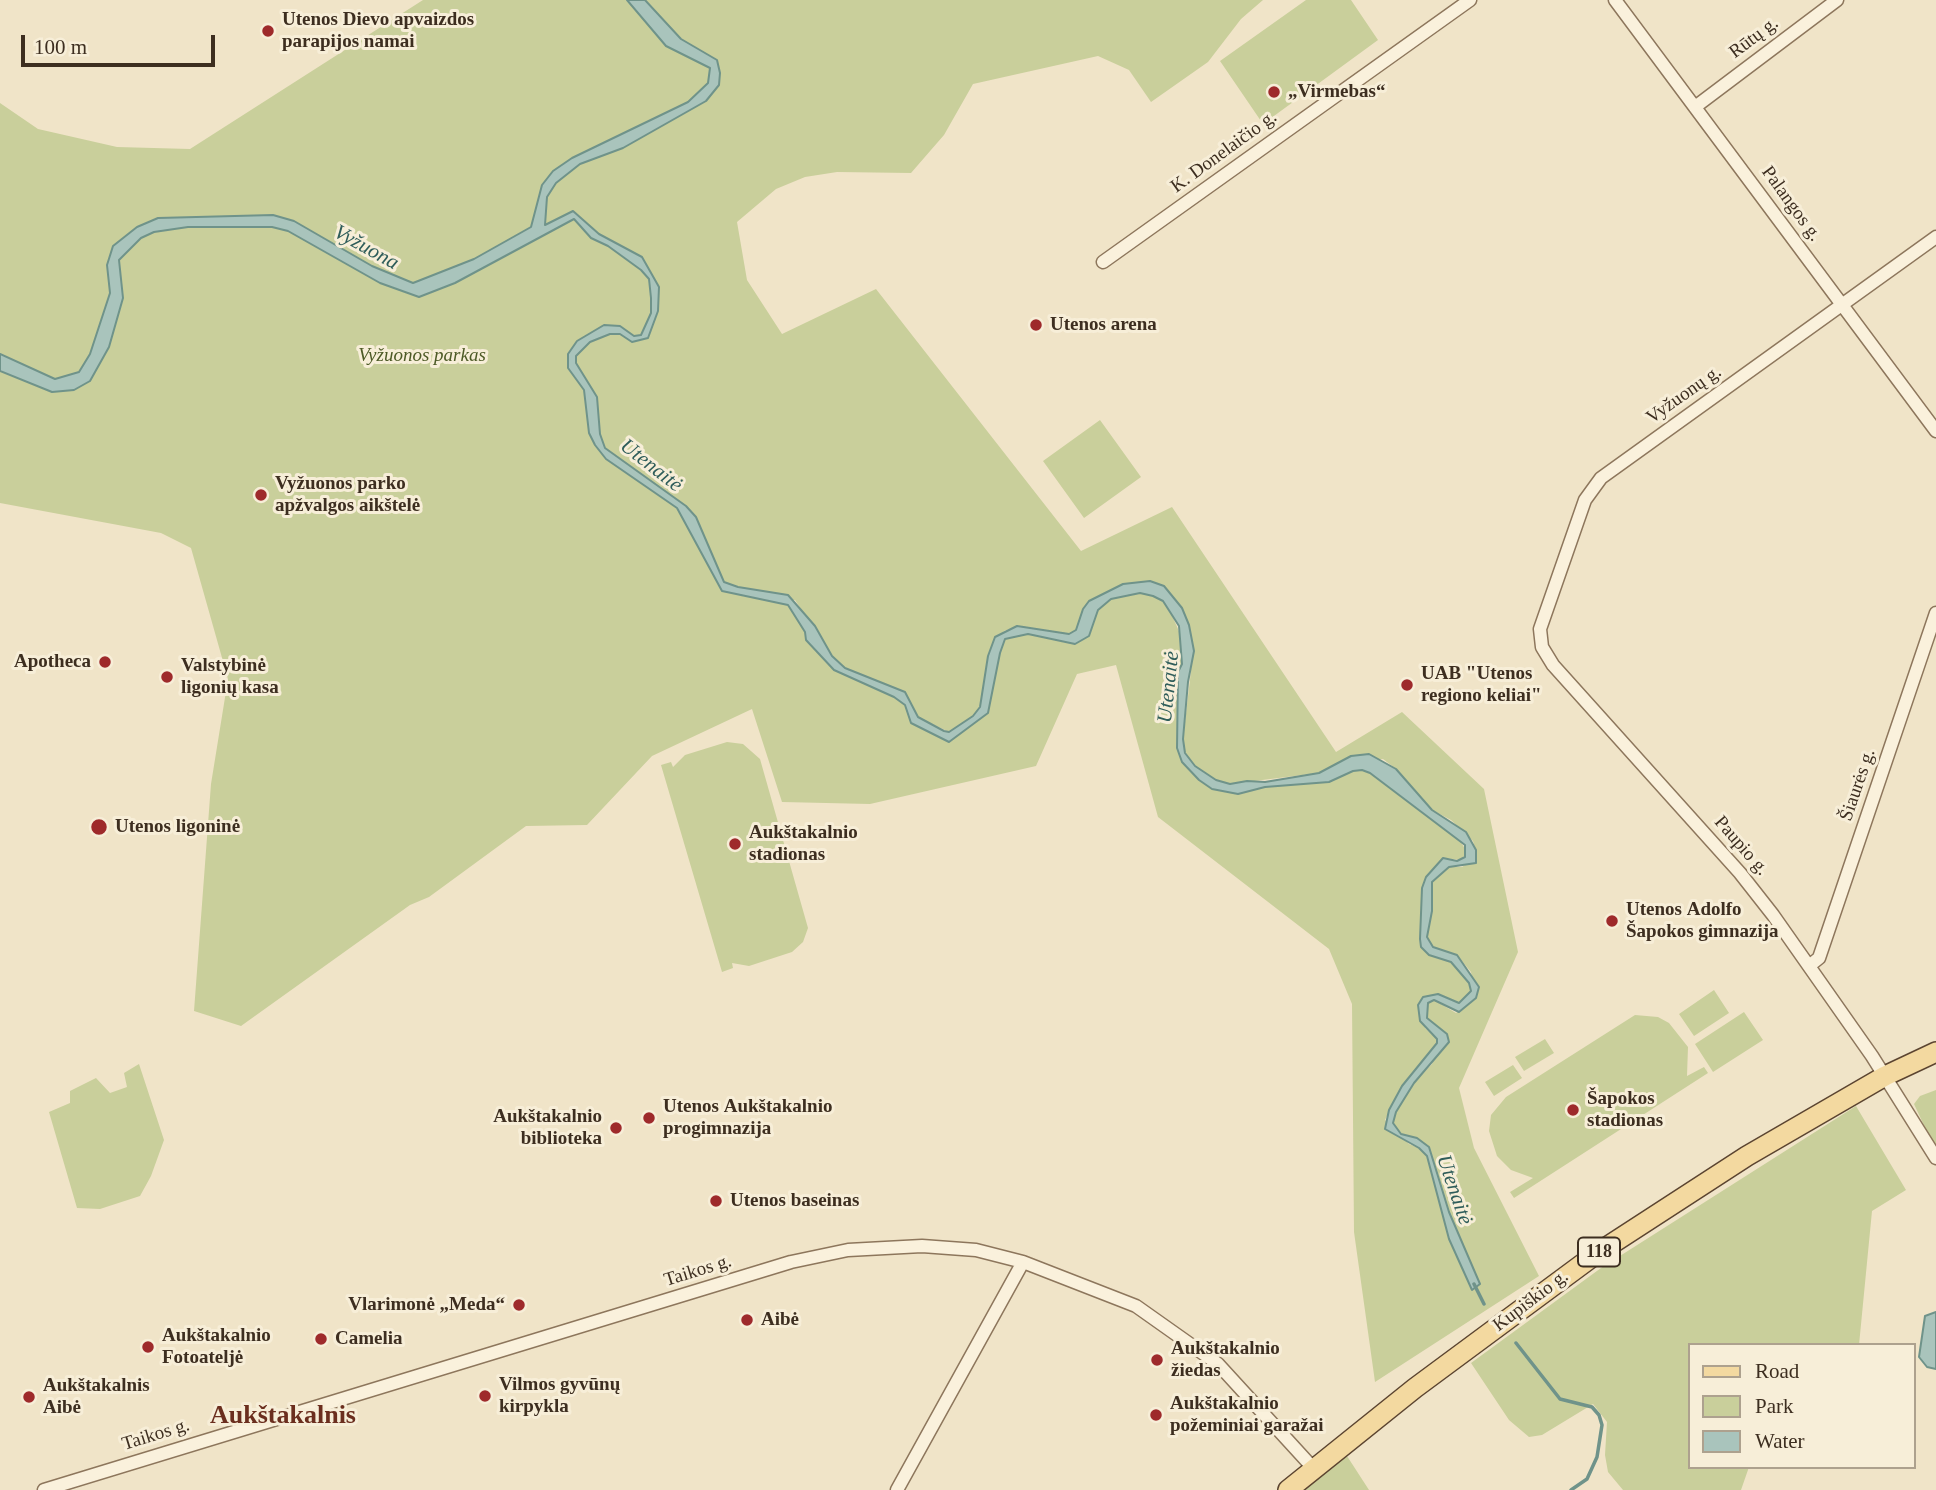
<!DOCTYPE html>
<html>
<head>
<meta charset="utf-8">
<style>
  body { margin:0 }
  #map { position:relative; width:1936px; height:1490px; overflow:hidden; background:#f0e4c8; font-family:Georgia,serif }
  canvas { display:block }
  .legend { position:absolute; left:1688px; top:1343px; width:228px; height:126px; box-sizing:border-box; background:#f7eed8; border:2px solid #ada18e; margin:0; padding:9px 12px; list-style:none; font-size:21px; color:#3d2e20 }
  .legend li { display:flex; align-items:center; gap:14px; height:35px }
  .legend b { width:35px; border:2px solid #ada18e }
  .scale { position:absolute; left:21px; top:35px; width:194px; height:32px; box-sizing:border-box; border:4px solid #3d2e20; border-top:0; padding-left:9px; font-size:21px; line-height:24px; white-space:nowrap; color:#3d2e20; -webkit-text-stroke:5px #f7eed8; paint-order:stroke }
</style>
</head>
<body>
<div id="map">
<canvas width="1936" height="1490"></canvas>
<ul class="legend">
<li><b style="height:9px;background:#f3d9a0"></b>Road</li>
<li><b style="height:19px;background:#c9cf9b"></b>Park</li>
<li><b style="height:19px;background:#a9c4bc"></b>Water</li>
</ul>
<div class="scale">100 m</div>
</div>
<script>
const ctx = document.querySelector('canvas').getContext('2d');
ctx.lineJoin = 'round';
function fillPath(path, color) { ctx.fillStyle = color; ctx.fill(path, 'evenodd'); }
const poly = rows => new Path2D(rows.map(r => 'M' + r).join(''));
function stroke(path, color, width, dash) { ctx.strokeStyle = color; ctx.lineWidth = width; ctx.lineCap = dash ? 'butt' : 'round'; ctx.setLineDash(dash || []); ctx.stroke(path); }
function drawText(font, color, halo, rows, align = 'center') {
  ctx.font = font + ' Georgia,serif'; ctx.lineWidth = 6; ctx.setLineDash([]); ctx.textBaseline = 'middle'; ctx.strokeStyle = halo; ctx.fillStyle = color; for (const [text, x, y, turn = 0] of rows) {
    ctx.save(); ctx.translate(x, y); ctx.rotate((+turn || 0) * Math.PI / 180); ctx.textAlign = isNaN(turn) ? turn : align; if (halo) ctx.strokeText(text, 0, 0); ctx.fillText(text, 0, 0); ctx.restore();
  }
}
const green = poly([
  [423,0,1263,0,1241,19,1208,62,1151,102,1129,70,1098,56,973,84,944,135,911,173,837,172,805,177,776,189,737,222,747,280,782,334,876,289,1081,551,1172,507,1336,752,1402,712,1484,789,1518,952,1459,1088,1474,1148,1539,1276,1375,1382,1354,1232,1352,1004,1329,949,1158,817,1116,665,1077,674,1036,766,870,804,782,802,752,709,652,756,587,825,526,826,429,897,410,905,241,1026,194,1011,211,784,228,679,191,548,161,533,0,503,0,103,38,129,117,147,190,149],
  [1150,581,1164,586,1182,608,1191,671,1183,739,1185,753,1195,766,1216,780,1230,784,1319,773,1335,765,1383,759,1396,769,1432,810,1451,820,1473,841,1477,857,1462,867,1449,867,1432,882,1432,911,1427,937,1433,947,1457,955,1471,972,1475,998,1456,1013,1434,1000,1428,1003,1427,1018,1442,1031,1432,1064,1414,1083,1396,1112,1393,1124,1401,1134,1417,1138,1429,1147,1449,1212,1480,1284,1442,1212,1427,1156,1419,1148,1409,1144,1385,1120,1402,1086,1437,1043,1437,1039,1425,1028,1423,997,1438,994,1459,1003,1471,991,1469,983,1451,962,1429,955,1420,939,1422,888,1426,877,1443,858,1461,860,1467,852,1457,836,1370,773,1361,770,1353,771,1329,782,1265,787,1238,794,1212,789,1177,748,1178,672,1182,664,1182,638,1170,611,1163,601,1153,596,1140,593,1111,599,1098,610,1090,629,1075,644,1028,634,1005,639,1000,653,988,713,949,742,911,723,905,705,894,697,850,677,805,632,788,605,774,601,795,600,832,656,845,668,905,692,918,717,949,732,973,716,980,707,985,681,1004,631,1018,626,1069,634,1076,630,1083,609,1089,601],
  [1306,0,1351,0,1378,40,1263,124,1220,61],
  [1100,420,1141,477,1084,518,1043,461],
  [727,742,743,744,760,759,808,928,803,942,792,952,749,966,732,963,733,968,722,972,661,765,671,762,673,767,685,755],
  [1714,990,1729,1013,1694,1036,1679,1014],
  [1744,1012,1763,1040,1713,1072,1695,1044],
  [1635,1015,1658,1017,1669,1023,1688,1047,1687,1076,1704,1067,1708,1073,1514,1198,1510,1192,1533,1178,1511,1170,1497,1156,1489,1131,1491,1115,1506,1097],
  [1545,1039,1554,1053,1524,1071,1515,1057],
  [139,1064,164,1140,151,1176,140,1196,100,1209,77,1208,49,1112,70,1103,70,1091,96,1078,110,1093,127,1087,124,1073],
  [1513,1065,1522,1078,1494,1096,1485,1082],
  [1936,1090,1936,1151,1914,1104,1920,1096],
  [1856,1106,1906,1190,1872,1211,1859,1345,1689,1345,1689,1467,1749,1467,1741,1490,1623,1490,1608,1472,1605,1455,1607,1422,1593,1404,1542,1435,1529,1437,1509,1420,1471,1363,1601,1268],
  [1347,1456,1369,1490,1304,1490]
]);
const water = poly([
  [627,0,645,0,681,39,717,60,720,73,719,85,706,101,623,148,580,164,556,183,547,197,545,225,573,211,599,234,642,257,659,287,658,311,648,338,632,342,620,334,610,334,590,342,576,356,576,363,597,397,600,434,605,448,686,506,696,517,724,582,738,587,788,595,815,626,832,656,845,668,905,692,918,717,944,731,949,732,973,716,980,707,988,656,995,637,1017,626,1069,634,1076,630,1083,609,1089,601,1123,584,1150,581,1164,586,1182,608,1189,625,1194,651,1188,682,1183,739,1185,753,1195,766,1216,780,1230,784,1247,781,1265,782,1319,773,1351,756,1369,754,1396,769,1432,810,1466,832,1476,850,1476,863,1449,867,1432,882,1432,911,1427,937,1433,947,1457,955,1479,987,1476,998,1459,1012,1434,1000,1428,1003,1427,1018,1447,1034,1449,1042,1414,1083,1396,1112,1393,1123,1401,1134,1417,1138,1429,1147,1449,1212,1480,1284,1472,1290,1449,1239,1427,1156,1419,1148,1385,1129,1389,1110,1402,1086,1437,1043,1437,1039,1420,1021,1418,1005,1423,997,1438,994,1459,1003,1471,991,1469,983,1451,962,1429,955,1421,947,1420,939,1422,888,1426,877,1443,858,1457,861,1465,857,1465,845,1370,773,1362,770,1353,771,1329,782,1265,787,1238,794,1212,789,1199,780,1182,762,1177,748,1178,672,1182,664,1179,626,1163,601,1153,596,1140,593,1111,599,1098,610,1089,636,1075,644,1028,634,1005,639,1000,653,988,713,949,742,911,723,905,705,894,697,834,670,806,640,805,632,788,605,722,591,677,508,606,459,595,445,589,433,584,390,568,368,568,354,577,341,604,325,620,326,634,336,641,335,651,313,651,298,649,279,641,270,608,246,591,238,574,219,455,283,419,297,380,283,288,231,272,227,188,227,154,232,141,238,119,260,123,298,109,347,90,381,74,390,52,392,0,371,0,354,55,379,79,372,90,354,110,293,107,265,113,246,137,227,158,218,273,215,294,221,372,266,413,283,474,259,531,227,542,185,553,171,572,158,688,102,708,83,710,68,666,46,627,0],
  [1936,1312,1936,1369,1927,1367,1919,1357,1925,1316,1936,1312]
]);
const stream = poly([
  [1474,1284,1484,1304],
  [1516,1343,1560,1399,1592,1407,1599,1415,1602,1425,1597,1457,1587,1479,1571,1490]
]);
const minor = poly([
  [1615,0,1936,431],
  [1695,107,1837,0],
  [1936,237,1601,478,1585,500,1540,629,1542,647,1553,665,1740,873,1773,915,1872,1056,1936,1158],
  [1103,262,1470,0],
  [1809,966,1819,958,1936,613],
  [44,1490,791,1262,848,1250,922,1246,976,1250,1023,1262,1136,1306,1218,1364,1314,1469],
  [897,1490,1023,1262]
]);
const primary = poly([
  [1288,1490,1415,1388,1596,1254,1747,1156,1885,1076,1936,1052]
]);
const markers = [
  [268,31,7,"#9e2a2b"],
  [1274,92,7,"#9e2a2b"],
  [1036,325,7,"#9e2a2b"],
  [261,495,7,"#9e2a2b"],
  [105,662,7,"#9e2a2b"],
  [167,677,7,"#9e2a2b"],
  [1407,685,7,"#9e2a2b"],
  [99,827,9,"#9e2a2b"],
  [735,844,7,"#9e2a2b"],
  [1612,921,7,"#9e2a2b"],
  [1573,1110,7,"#9e2a2b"],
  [649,1118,7,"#9e2a2b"],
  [616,1128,7,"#9e2a2b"],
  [716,1201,7,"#9e2a2b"],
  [519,1305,7,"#9e2a2b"],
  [747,1320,7,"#9e2a2b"],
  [321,1339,7,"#9e2a2b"],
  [148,1347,7,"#9e2a2b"],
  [1157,1360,7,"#9e2a2b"],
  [485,1396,7,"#9e2a2b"],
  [29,1397,7,"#9e2a2b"],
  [1156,1415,7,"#9e2a2b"]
];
const shields = [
  [1599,1252,42]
];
const shieldNames = [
  ["118",1599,1252]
];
const poiNames = [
  ["Utenos Dievo apvaizdos",282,20],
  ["parapijos namai",282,42],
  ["„Virmebas“",1288,92],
  ["Utenos arena",1050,325],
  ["Vyžuonos parko",275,484],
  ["apžvalgos aikštelė",275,506],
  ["Apotheca",91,662,"right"],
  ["Valstybinė",181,666],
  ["ligonių kasa",181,688],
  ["UAB \"Utenos",1421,674],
  ["regiono keliai\"",1421,696],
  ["Utenos ligoninė",115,827],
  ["Aukštakalnio",749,833],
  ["stadionas",749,855],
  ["Utenos Adolfo",1626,910],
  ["Šapokos gimnazija",1626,932],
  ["Šapokos",1587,1099],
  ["stadionas",1587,1121],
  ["Utenos Aukštakalnio",663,1107],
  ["progimnazija",663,1129],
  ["Aukštakalnio",602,1117,"right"],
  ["biblioteka",602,1139,"right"],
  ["Utenos baseinas",730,1201],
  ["Vlarimonė „Meda“",505,1305,"right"],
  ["Aibė",761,1320],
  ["Aukštakalnio",162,1336],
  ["Fotoateljė",162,1358],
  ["Camelia",335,1339],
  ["Aukštakalnio",1171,1349],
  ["žiedas",1171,1371],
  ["Vilmos gyvūnų",499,1385],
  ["kirpykla",499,1407],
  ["Aukštakalnis",43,1386],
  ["Aibė",43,1408],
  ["Aukštakalnio",1170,1404],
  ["požeminiai garažai",1170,1426]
];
const streetNames = [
  ["Rūtų g.",1754,38,-37],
  ["K. Donelaičio g.",1224,152,-36],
  ["Palangos g.",1791,204,54],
  ["Vyžuonų g.",1684,395,-35],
  ["Šiaurės g.",1858,785,-71],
  ["Paupio g.",1741,846,49],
  ["Taikos g.",698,1271,-17],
  ["Kupiškio g.",1531,1301,-37],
  ["Taikos g.",156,1435,-17]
];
const parkNames = [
  ["Vyžuonos parkas",422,356]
];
const waterNames = [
  ["Vyžuona",366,248,29],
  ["Utenaitė",651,466,38],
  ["Utenaitė",1169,687,-84],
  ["Utenaitė",1454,1190,71]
];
const districtNames = [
  ["Aukštakalnis",283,1416]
];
fillPath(green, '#c9cf9b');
fillPath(water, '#a9c4bc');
stroke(water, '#6f938a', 2);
stroke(stream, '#6f938a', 3.5);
stroke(minor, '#8d765c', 15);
stroke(primary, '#5b4430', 22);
stroke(minor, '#faf1dc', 12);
stroke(primary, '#f3d9a0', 19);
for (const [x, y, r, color] of markers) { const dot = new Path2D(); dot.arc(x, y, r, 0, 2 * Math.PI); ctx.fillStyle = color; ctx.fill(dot); stroke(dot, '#f7eed8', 2.5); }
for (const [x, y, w] of shields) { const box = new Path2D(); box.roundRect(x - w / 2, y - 14.5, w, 29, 5); ctx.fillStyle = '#f7eed8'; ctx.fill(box); stroke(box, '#3d2e20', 2); }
drawText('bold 18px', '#3d2e20', null, shieldNames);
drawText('bold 19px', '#3d2e20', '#f7eed8', poiNames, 'left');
drawText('19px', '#3d2e20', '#f7eed8', streetNames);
drawText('italic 19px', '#4d5a26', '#f7eed8', parkNames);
drawText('italic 21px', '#2f5d5a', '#f7eed8', waterNames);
drawText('bold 26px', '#6b2e1e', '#f7eed8', districtNames);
</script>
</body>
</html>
